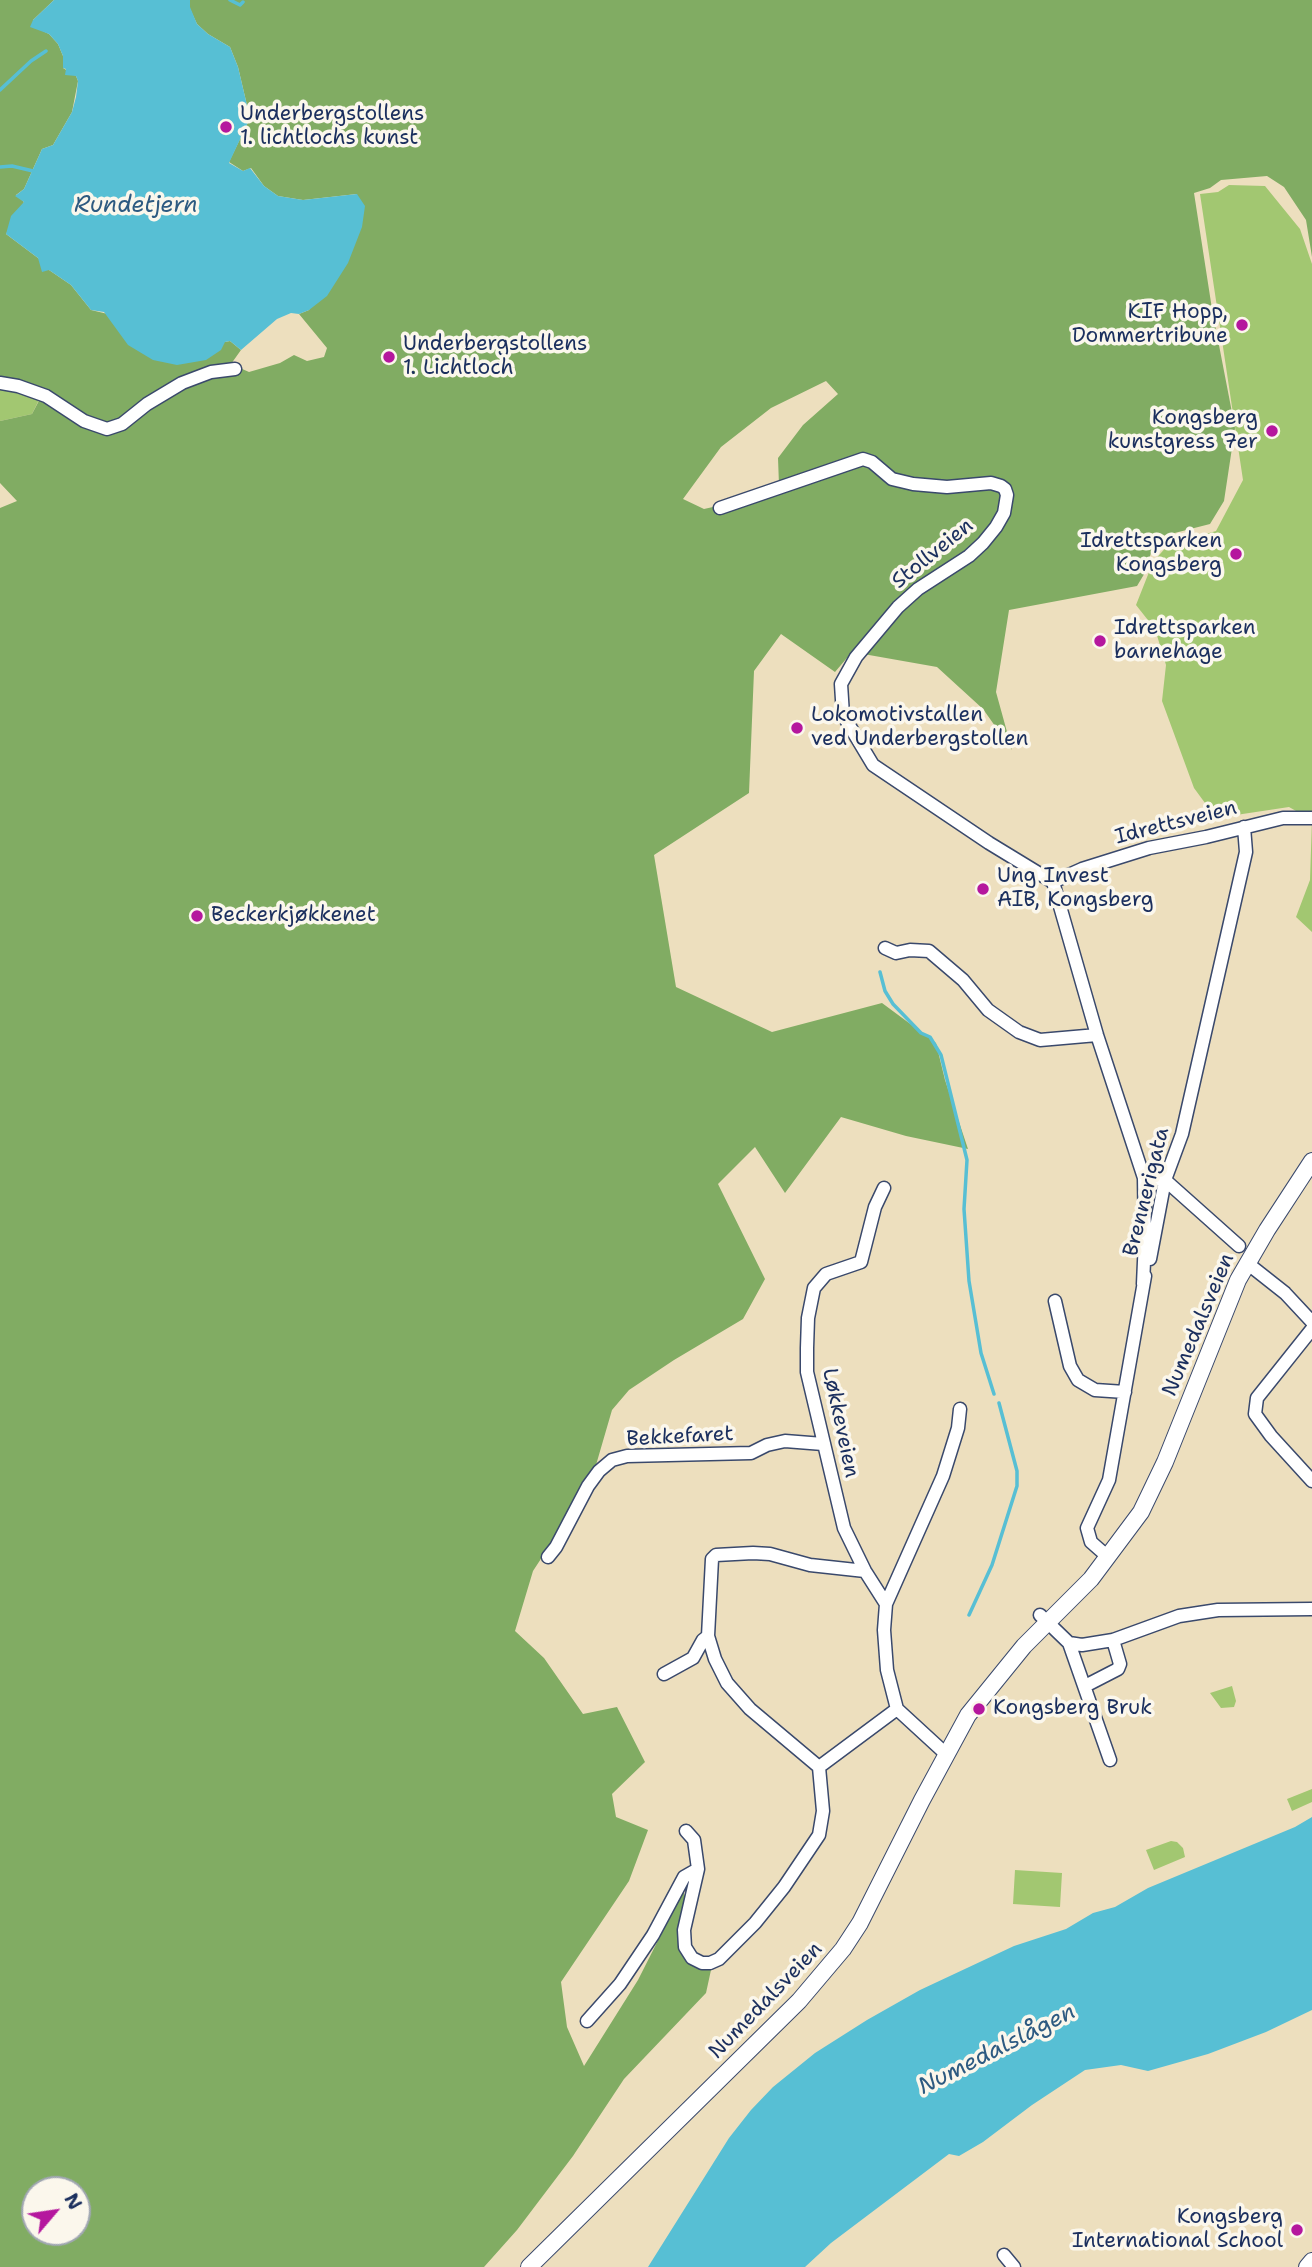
<!DOCTYPE html>
<html>
<head>
<meta charset="utf-8">
<style>
  body { margin:0 }
  #map { position:relative; width:1312px; height:2267px; overflow:hidden; background:#eddfbe; font-family:"Shantell Sans",sans-serif }
  canvas { display:block }
  .north { position:absolute; left:21px; top:2176px; width:70px; height:70px; box-sizing:border-box; background:#fbf7ec; border:2px solid #a1a7b3; border-radius:50%; rotate:61deg; font-size:19px; font-weight:700; line-height:28px; text-align:center; color:#1b2f5e }
  .north::after { content:''; display:block; margin:auto; width:24px; height:32px; background:#b5179e; clip-path:polygon(50% 0,100% 100%,50% 72%,0 100%) }
</style>
</head>
<body>
<div id="map">
<canvas width="1312" height="2267"></canvas>
<div class="north">N</div>
</div>
<script>
const ctx = document.querySelector('canvas').getContext('2d');
ctx.lineJoin = 'round';
function fillPath(path, color) { ctx.fillStyle = color; ctx.fill(path, 'evenodd'); }
const poly = rows => new Path2D(rows.map(r => 'M' + r).join(''));
function stroke(path, color, width, dash) { ctx.strokeStyle = color; ctx.lineWidth = width; ctx.lineCap = dash ? 'butt' : 'round'; ctx.setLineDash(dash || []); ctx.stroke(path); }
function drawText(font, color, halo, rows, align = 'center') {
  ctx.font = font + ' "Shantell Sans",sans-serif'; ctx.lineWidth = 7; ctx.setLineDash([]); ctx.textBaseline = 'middle'; ctx.strokeStyle = halo; ctx.fillStyle = color; for (const [text, x, y, turn = 0] of rows) {
    ctx.save(); ctx.translate(x, y); ctx.rotate((+turn || 0) * Math.PI / 180); ctx.textAlign = isNaN(turn) ? turn : align; if (halo) ctx.strokeText(text, 0, 0); ctx.fillText(text, 0, 0); ctx.restore();
  }
}
const green = poly([
  [1229,185,1265,186,1300,229,1312,264,1312,932,1296,917,1310,880,1312,820,1289,807,1216,818,1194,788,1162,701,1166,665,1155,629,1136,605,1153,562,1168,545,1216,531,1243,480,1200,194,1218,192],
  [0,383,42,394,32,414,0,421],
  [1232,1686,1236,1701,1234,1707,1221,1708,1210,1693],
  [1312,1789,1312,1802,1292,1811,1287,1799],
  [1171,1841,1177,1842,1183,1848,1185,1857,1154,1870,1146,1850],
  [1015,1870,1062,1873,1060,1907,1013,1904]
]);
const forest = poly([
  [0,0,54,0,33,20,37,28,49,34,58,44,63,56,63,68,76,76,78,81,72,112,53,145,42,149,24,189,16,195,24,202,6,234,38,258,49,270,71,285,91,310,225,342,230,341,241,350,231,364,249,372,280,363,294,355,307,361,324,357,327,348,299,314,309,310,357,194,303,200,278,196,264,186,251,168,243,171,229,162,250,118,238,67,230,47,208,34,197,24,189,7,190,0,1312,0,1312,257,1306,220,1284,187,1267,176,1221,180,1210,188,1194,193,1212,309,1235,428,1224,501,1210,524,1155,538,1146,571,1137,586,1009,610,996,692,1012,750,983,709,937,667,852,652,835,672,781,634,754,671,749,793,654,855,676,987,772,1032,882,1003,936,1043,945,1080,968,1149,906,1136,841,1117,785,1193,755,1147,718,1184,765,1279,743,1319,674,1360,629,1390,612,1410,596,1465,567,1519,533,1571,515,1631,544,1658,583,1714,617,1707,645,1762,612,1794,616,1817,648,1830,629,1881,561,1982,567,2027,584,2066,638,1980,683,1891,691,1913,690,1949,711,1970,706,1993,624,2079,573,2156,517,2230,484,2267,0,2267,0,508,17,501,0,483,0,421,32,414,42,395,0,383],
  [826,381,838,394,803,425,778,458,779,485,762,496,704,509,683,499,721,447,771,408],
  [35,2190,77,2190,77,2232,35,2232]
]);
const water = poly([
  [54,0,190,0,190,7,197,24,208,34,230,47,238,67,250,118,229,163,243,171,250,168,264,186,278,196,303,200,357,194,365,206,362,227,348,263,327,296,309,310,299,314,291,313,277,319,241,350,230,341,225,342,221,350,206,360,177,365,153,360,128,345,104,312,91,310,71,285,49,270,42,272,38,258,6,234,11,216,24,202,15,196,24,189,42,149,53,145,72,112,76,97,78,81,76,76,65,75,66,69,63,68,63,56,58,44,49,34,30,27,33,20],
  [1312,1817,1312,2010,1266,2032,1208,2054,1148,2071,1121,2065,1085,2070,1032,2105,983,2142,959,2156,949,2154,831,2243,805,2267,648,2267,729,2138,751,2110,773,2087,815,2053,867,2020,920,1990,1014,1946,1066,1929,1093,1913,1115,1907,1148,1888,1295,1827]
]);
const stream = poly([
  [230,0,240,5,243,2],
  [0,90,31,61,46,51],
  [0,167,12,166,33,171],
  [880,972,885,991,893,1004,921,1033,930,1037,941,1055,967,1160,964,1209,969,1281,981,1353,994,1394],
  [969,1615,992,1565,1017,1486,1017,1471,999,1403]
]);
const minor = poly([
  [0,383,18,386,46,396,84,421,107,429,122,424,147,404,182,383,211,372,235,369],
  [720,508,863,459,872,462,892,479,913,484,947,487,991,483,1001,486,1005,489,1007,495,1004,513,996,527,983,543,969,556,918,589,898,607,856,657,841,684,843,715,873,765,989,843,1053,882,1097,1035,1144,1178,1145,1239,1143,1284],
  [1053,882,1082,869,1149,848,1206,837,1283,818,1312,818],
  [885,948,896,953,910,950,929,951,963,980,988,1010,1019,1032,1040,1040,1097,1035],
  [1144,1178,1165,1180,1239,1246],
  [884,1188,875,1207,861,1262,826,1274,814,1288,808,1318,807,1348,807,1372,844,1528,865,1571,886,1604],
  [1150,1259,1165,1180,1182,1134,1246,852,1244,827],
  [1247,1263,1285,1293,1312,1322],
  [1055,1301,1070,1366,1078,1380,1095,1390,1125,1392],
  [1312,1329,1257,1398,1255,1414,1271,1436,1312,1481],
  [548,1557,556,1547,588,1486,599,1471,612,1460,627,1456,751,1453,767,1445,785,1441,823,1444],
  [1108,1557,1091,1542,1087,1528,1109,1480,1145,1276],
  [865,1571,810,1565,770,1554,753,1553,716,1555,712,1559,708,1636,715,1659,727,1683,750,1709,819,1767,897,1709],
  [1040,1615,1069,1643,1082,1645,1113,1640,1179,1616,1218,1610,1312,1609],
  [1069,1643,1110,1760],
  [664,1674,693,1658,703,1640,708,1636],
  [1085,1686,1118,1669,1120,1664,1113,1640],
  [946,1754,897,1709,887,1670,884,1630,886,1604,943,1476,958,1428,960,1409],
  [686,1831,694,1840,698,1869,684,1930,685,1947,692,1958,702,1963,710,1963,719,1959,755,1923,784,1887,819,1835,823,1811,819,1767],
  [587,2021,620,1984,653,1935,684,1877,698,1869],
  [1004,2255,1014,2267]
]);
const major = poly([
  [529,2267,799,2001,843,1949,860,1923,922,1800,968,1715,1024,1646,1091,1579,1141,1512,1165,1462,1238,1280,1267,1230,1312,1161],
  [1307,2267,1312,2261]
]);
const markers = [
  [226,127,7,"#b5179e"],
  [1242,325,7,"#b5179e"],
  [389,357,7,"#b5179e"],
  [1272,431,7,"#b5179e"],
  [1236,554,7,"#b5179e"],
  [1100,641,7,"#b5179e"],
  [797,728,7,"#b5179e"],
  [983,889,7,"#b5179e"],
  [197,916,7,"#b5179e"],
  [979,1709,7,"#b5179e"],
  [1297,2230,7,"#b5179e"]
];
const poiNames = [
  ["Underbergstollens",240,115],
  ["1. lichtlochs kunst",240,139],
  ["KIF Hopp,",1228,313,"right"],
  ["Dommertribune",1228,337,"right"],
  ["Underbergstollens",403,345],
  ["1. Lichtloch",403,369],
  ["Kongsberg",1258,419,"right"],
  ["kunstgress 7er",1258,443,"right"],
  ["Idrettsparken",1222,542,"right"],
  ["Kongsberg",1222,566,"right"],
  ["Idrettsparken",1114,629],
  ["barnehage",1114,653],
  ["Lokomotivstallen",811,716],
  ["ved Underbergstollen",811,740],
  ["Ung Invest",997,877],
  ["AIB, Kongsberg",997,901],
  ["Beckerkjøkkenet",211,916],
  ["Kongsberg Bruk",993,1709],
  ["Kongsberg",1283,2218,"right"],
  ["International School",1283,2242,"right"]
];
const streetNames = [
  ["Stollveien",933,554,-39],
  ["Idrettsveien",1176,823,-14],
  ["Brennerigata",1147,1192,-76],
  ["Numedalsveien",1199,1325,-67],
  ["Løkkeveien",840,1423,78],
  ["Bekkefaret",680,1437,-3],
  ["Numedalsveien",766,2001,-46]
];
const waterNames = [
  ["Rundetjern",136,206],
  ["Numedalslågen",997,2050,-27]
];
fillPath(green, '#a2c771');
fillPath(forest, '#81ac63');
fillPath(water, '#57bfd4');
stroke(stream, '#57bfd4', 3.5);
stroke(minor, '#3a496c', 15);
stroke(major, '#3a496c', 18);
stroke(minor, '#fff', 12);
stroke(major, '#fff', 16);
for (const [x, y, r, color] of markers) { const dot = new Path2D(); dot.arc(x, y, r, 0, 2 * Math.PI); ctx.fillStyle = color; ctx.fill(dot); stroke(dot, '#fbf7ec', 2.5); }
drawText('21px', '#1b2f5e', '#fbf7ec', poiNames, 'left');
drawText('21px', '#1b2f5e', '#fbf7ec', streetNames);
drawText('italic 23px', '#2d5a81', '#fbf7ec', waterNames);
</script>
</body>
</html>
